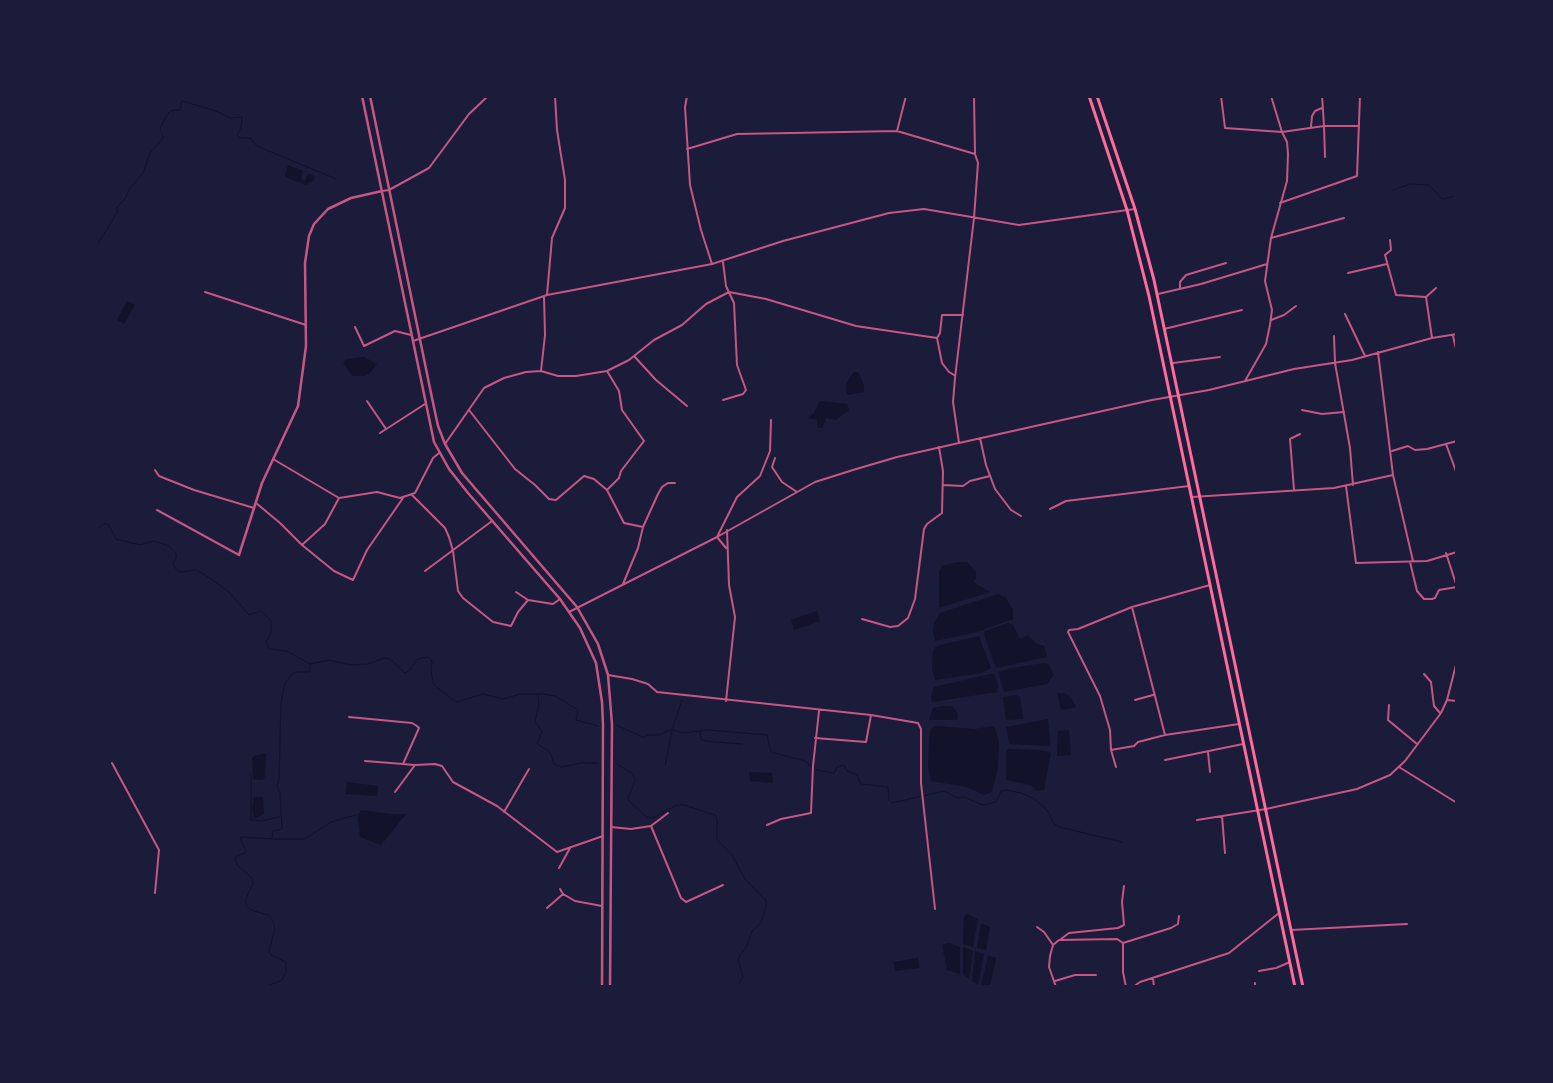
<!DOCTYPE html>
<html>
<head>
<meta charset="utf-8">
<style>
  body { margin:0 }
  #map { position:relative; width:1553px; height:1083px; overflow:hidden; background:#1b1b3a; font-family:Figtree,sans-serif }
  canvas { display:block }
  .frame { position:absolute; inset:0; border:98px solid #1b1b3a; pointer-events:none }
</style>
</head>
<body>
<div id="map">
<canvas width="1553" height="1083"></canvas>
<div class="frame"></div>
</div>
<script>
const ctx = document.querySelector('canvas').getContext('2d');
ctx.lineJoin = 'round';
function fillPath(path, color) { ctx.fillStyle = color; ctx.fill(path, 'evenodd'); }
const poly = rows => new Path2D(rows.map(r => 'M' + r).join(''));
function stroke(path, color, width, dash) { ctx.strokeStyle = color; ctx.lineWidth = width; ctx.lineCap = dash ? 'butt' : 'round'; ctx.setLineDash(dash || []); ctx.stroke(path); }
const water = poly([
  [288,165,303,171,301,179,305,181,308,174,311,174,315,177,314,180,306,185,290,179,285,176],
  [127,301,135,305,124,324,117,320],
  [364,357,377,364,370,373,365,376,353,376,343,363,347,359],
  [858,372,864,385,864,392,848,395,846,393,846,383,854,372],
  [820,401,847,404,849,410,836,420,826,418,822,428,818,428,817,420,808,418,814,413],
  [958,562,967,562,976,572,976,579,973,582,990,592,939,608,939,572,942,566],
  [998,594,1005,597,1013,610,1013,619,977,632,935,641,933,632,934,623,940,613],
  [817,611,820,621,794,630,791,620],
  [1008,623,1013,625,1020,639,1028,635,1037,644,1044,646,1047,657,996,668,984,634,985,631],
  [979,636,991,668,981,673,935,680,932,669,933,651,937,646],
  [1044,663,1048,664,1054,675,1047,684,1004,692,998,672,1012,668],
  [990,674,994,674,996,678,998,685,997,692,932,702,931,697,934,687],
  [1057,693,1064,693,1071,697,1076,707,1061,710],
  [1017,695,1020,697,1023,719,1006,720,1003,697],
  [942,706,952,706,958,714,957,720,929,720,933,708],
  [1048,719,1050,744,1047,746,1009,744,1006,727],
  [934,726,975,729,992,726,995,728,999,742,998,768,992,792,984,795,967,787,931,781,928,765,929,743,930,730],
  [1069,730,1071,755,1057,756,1058,731],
  [1009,749,1041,750,1051,753,1044,790,1038,791,1030,785,1006,780,1006,751],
  [266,753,265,776,263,780,253,779,252,759,254,756],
  [749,772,772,773,773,783,750,781],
  [347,782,378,786,377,796,345,794],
  [254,797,263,797,264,814,254,819,252,808],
  [361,810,391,814,406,814,381,845,360,837,358,817],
  [968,914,978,919,973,947,963,944,964,916],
  [981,923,990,927,986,950,977,948],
  [949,943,960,947,960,974,947,970,942,945],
  [963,947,973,951,969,979,963,974],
  [975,951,984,954,978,985,972,981],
  [988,955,996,958,990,987,981,987],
  [918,958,919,968,896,971,893,962]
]);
const stream = poly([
  [1393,190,1410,184,1429,185,1442,199,1457,196],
  [96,247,117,213,117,207,125,199,130,188,143,173,150,153,160,142,163,137,160,128,166,117,170,111,180,110,182,101,216,111,231,118,242,117,241,127,237,135,240,138,250,138,257,146,336,179],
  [96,531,103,524,108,524,116,539,140,545,154,541,169,546,176,553,176,558,173,563,175,568,181,572,196,570,204,574,229,592,249,615,260,611,264,613,271,621,271,634,266,642,269,649,287,651,310,664,330,660,350,665,368,664,384,658,390,659,405,673,411,669,417,659,428,657,432,661,431,672,434,685,456,702,483,694,503,699,520,694,543,694,555,696,578,710,576,720,598,726],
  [538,695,539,705,535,722,542,731,537,744,550,752,554,764,561,767,582,763,597,763],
  [616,725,645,738,647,735,659,735,672,729,682,733,708,730,767,735,771,752,805,761,812,767],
  [700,732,701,739,705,741,742,744],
  [617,764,633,774,635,781,628,798,630,802,648,818,655,817,677,805,684,805,715,815,717,819,717,840,732,855,745,879,766,901,766,907,761,923,752,931,746,948,740,955,738,959,743,977,737,987],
  [665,766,672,729,682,700],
  [816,770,834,773,837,767,844,765,847,771,857,775,861,784,888,787,889,800,892,803,944,791,957,798,964,797,983,805,996,802,1001,791,1006,790,1021,793,1033,798,1043,806,1049,813,1053,823,1059,827,1122,842],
  [251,775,251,820,262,821,279,817],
  [273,839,305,839,331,822,359,814],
  [265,987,282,980,286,972,286,962,271,955,269,951,275,928,272,919,268,915,251,910,246,905,246,899,253,883,252,878,237,865,235,857,245,853,246,850,241,841,241,837,272,839,273,831,282,829,280,792,277,786,279,780,281,703,284,686,291,675,297,672,310,672,310,664]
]);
const minor = poly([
  [687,96,685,107,690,185,701,230,712,264],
  [974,96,975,154],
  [1221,96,1225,128,1282,132,1287,142,1288,154,1287,181,1271,238,1265,281,1272,310,1270,325,1266,344,1245,381],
  [1271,96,1282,132,1324,126,1322,96],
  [1311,127,1312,116,1315,111,1322,108],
  [897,131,906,96],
  [687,149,737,134,897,131,975,154,978,163,974,218,955,378,953,402,959,443],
  [1325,157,1324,126,1359,126],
  [382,191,389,190,429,168,469,114,488,96],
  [1280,203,1357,176,1360,96],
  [1271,238,1344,218],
  [1390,240,1391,250,1385,255,1396,295,1426,297,1432,338],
  [723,262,726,286,734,303,737,365,746,390,743,394,723,400],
  [1348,273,1387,264],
  [1180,288,1180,282,1186,275,1226,263],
  [205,292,306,325],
  [1158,294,1201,284,1267,264],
  [547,295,552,238,565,208,565,180,557,130,555,96],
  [1426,297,1436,288],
  [1345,314,1365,356],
  [1271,320,1284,315,1296,306],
  [355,327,364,346,395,331,411,335],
  [1164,329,1242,310],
  [1334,336,1335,363,1350,448,1353,485],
  [1453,336,1457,353],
  [937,338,942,363,949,372,954,375],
  [413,341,547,295,712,264,783,241,889,213,924,209,1019,225,1135,209],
  [1378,352,1393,475,1413,561],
  [634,356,656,380,687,406],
  [1173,363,1220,357],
  [541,371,545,335,544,296],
  [367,401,386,429],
  [469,410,515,469,535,485,549,499,556,500,584,476,594,479,607,490,619,478,621,471,644,441,622,410,619,391,607,371],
  [1302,410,1322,414,1344,412],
  [380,433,425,404],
  [980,438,986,465,995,489,1011,510,1021,516],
  [445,444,484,388,504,378,526,372,541,371,558,376,576,376,607,371,629,360,654,340,682,325,706,304,729,292,766,299,856,326,937,338,940,333,942,315,963,315],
  [1446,444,1457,474],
  [1392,451,1408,446,1415,450,1427,449,1457,441],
  [775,458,772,467,782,482,797,492],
  [273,459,339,498,377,492,400,498,415,493,433,458,439,453],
  [155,470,159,476,194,490,254,508],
  [943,485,963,486,970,481,990,476],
  [1346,486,1356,563,1427,561,1457,552],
  [607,490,624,523,643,527],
  [1294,490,1290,439,1300,434],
  [412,495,445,528,449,537,453,551,458,591,463,598,493,622,511,626,518,612,528,600,516,592],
  [1192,497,1334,488,1393,475],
  [256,503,280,523,302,545,325,524,339,498],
  [1050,509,1066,501,1189,486],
  [157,510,239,555],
  [302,545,334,571,353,580,367,550,403,498],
  [726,548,717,537,737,497,760,476,770,451,771,420],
  [1446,553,1457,587],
  [1410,562,1417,591,1424,599,1432,599,1435,598,1439,590,1457,587],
  [425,571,492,521],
  [623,584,638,548,643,527,658,494,662,487,668,483,675,483],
  [1210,585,1132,607,1078,629,1069,630,1068,632,1100,696,1110,730,1111,750,1134,746,1138,742,1165,735,1239,724],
  [528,600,553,604,560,599],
  [1132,607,1165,735],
  [569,612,717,537,815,482,853,470,897,457,959,443,1152,400,1209,390,1294,369,1352,360,1432,338,1457,334],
  [862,619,890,627,898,626,908,618,915,599,924,529,927,524,942,513,943,471,939,447],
  [1424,674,1431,682,1434,706,1440,713],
  [608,675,632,679,648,684,657,692,871,715,918,723,921,729,921,783,935,909],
  [1135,700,1153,695],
  [1447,700,1457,701],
  [726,701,735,617,729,585,727,530],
  [1389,705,1388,720,1417,744],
  [349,717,412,723,417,726,419,728,403,764,414,765],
  [815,738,866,742,871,715],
  [1111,750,1116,767],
  [1208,752,1210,772],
  [1165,760,1243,744],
  [365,761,403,764],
  [112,763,159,850,155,893],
  [1399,767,1457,803],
  [395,792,415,765,435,764,442,766,453,782,497,806,557,852,603,836],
  [504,812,529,769],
  [1222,816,1225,853],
  [1197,820,1266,809,1357,789,1390,775,1405,761,1441,713,1447,700,1457,661],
  [767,825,781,819,811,813,813,766,819,711],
  [651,826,681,898,686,902,723,885],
  [611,827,631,829,651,826,668,813],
  [559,868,570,848],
  [560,889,563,894,575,901,602,906],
  [547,908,563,894],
  [1037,927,1044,932,1053,945],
  [1291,930,1407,924],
  [1061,939,1069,933,1118,928,1124,925,1122,902,1124,886],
  [1123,943,1123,972,1126,987],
  [1259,971,1276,968,1290,962],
  [1153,978,1154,987],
  [1055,981,1075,975,1096,975],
  [1255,983,1255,987],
  [1056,987,1049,967,1050,956,1053,945,1059,940,1117,939,1123,943,1171,928,1178,924,1179,916],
  [1133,987,1140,982,1229,953,1279,913]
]);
const tertiary = poly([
  [362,96,434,442,449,469,468,493,560,599,580,628,596,663,602,702,603,724,602,987],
  [370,96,432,398,438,426,445,444,462,473,577,607,598,644,608,675,612,724,610,987],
  [239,555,262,483,298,406,306,346,305,263,309,236,314,224,328,209,351,198,382,191]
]);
const trunk = poly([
  [1089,96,1127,210,1149,296,1295,987],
  [1097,96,1135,209,1154,280,1303,987]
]);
fillPath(water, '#12122b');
stroke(stream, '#12122b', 1);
stroke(minor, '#c65784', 2);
stroke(tertiary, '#c65784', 2.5);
stroke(trunk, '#ff6b9d', 3);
</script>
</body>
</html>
